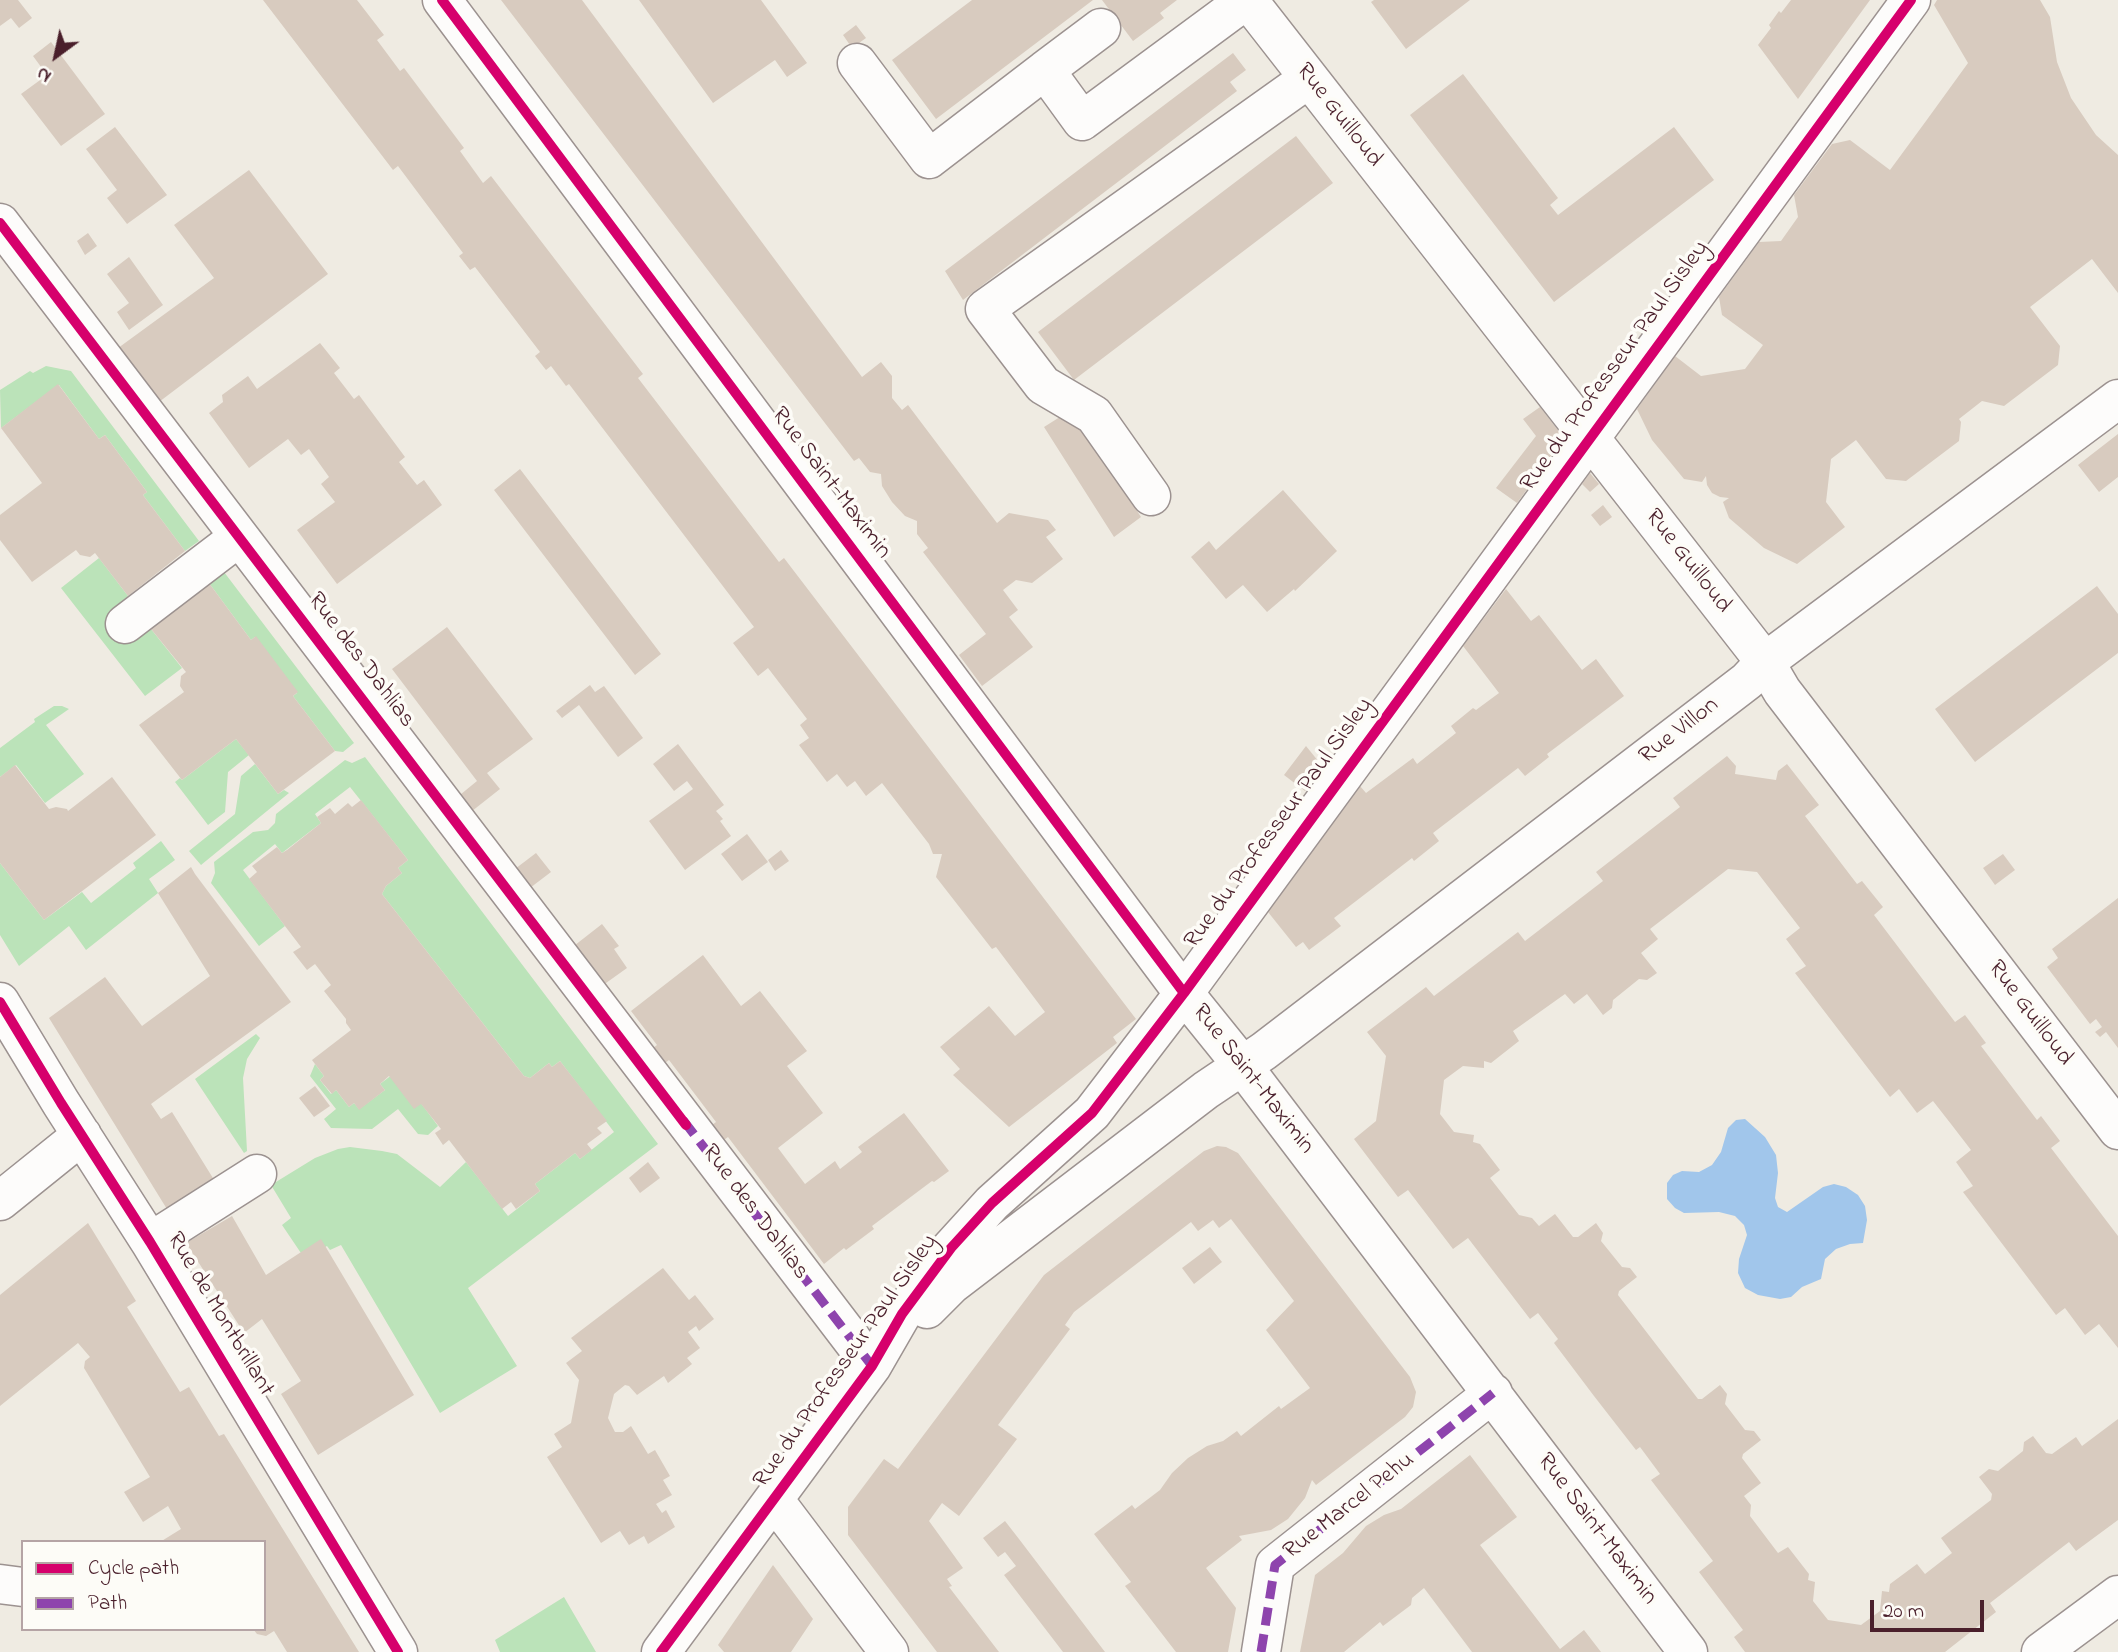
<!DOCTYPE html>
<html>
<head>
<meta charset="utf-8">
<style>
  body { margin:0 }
  #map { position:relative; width:2118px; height:1652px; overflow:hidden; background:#efebe2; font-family:"Indie Flower",sans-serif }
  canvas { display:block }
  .legend { position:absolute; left:21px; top:1540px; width:245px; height:91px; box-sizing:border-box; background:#fdfcf7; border:2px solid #b5a4a5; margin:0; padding:9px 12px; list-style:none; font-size:21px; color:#4a1f2b }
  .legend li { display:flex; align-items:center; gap:14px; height:35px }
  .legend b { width:35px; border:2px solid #b5a4a5 }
  .north { position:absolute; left:21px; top:21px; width:70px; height:70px; -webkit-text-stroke:5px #fdfcf7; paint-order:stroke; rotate:213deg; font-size:19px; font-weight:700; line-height:28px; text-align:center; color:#4a1f2b }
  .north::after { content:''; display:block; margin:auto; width:24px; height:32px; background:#4a1f2b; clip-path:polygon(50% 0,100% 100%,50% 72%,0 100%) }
  .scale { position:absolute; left:1870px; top:1600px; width:114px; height:32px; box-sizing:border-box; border:4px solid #4a1f2b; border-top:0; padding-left:9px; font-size:21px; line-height:24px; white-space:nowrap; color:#4a1f2b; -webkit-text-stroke:5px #fdfcf7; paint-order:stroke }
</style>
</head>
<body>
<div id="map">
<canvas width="2118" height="1652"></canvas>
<ul class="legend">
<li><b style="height:9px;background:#d6006c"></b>Cycle path</li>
<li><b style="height:9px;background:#8e44ad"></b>Path</li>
</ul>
<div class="north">N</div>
<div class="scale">20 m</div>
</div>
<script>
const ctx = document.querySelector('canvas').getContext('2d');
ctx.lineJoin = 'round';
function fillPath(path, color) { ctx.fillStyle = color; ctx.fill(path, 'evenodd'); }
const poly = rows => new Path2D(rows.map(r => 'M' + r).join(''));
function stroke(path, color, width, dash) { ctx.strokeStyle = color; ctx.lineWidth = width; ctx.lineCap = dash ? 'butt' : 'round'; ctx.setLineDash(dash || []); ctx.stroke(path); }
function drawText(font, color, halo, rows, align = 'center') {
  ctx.font = font + ' "Indie Flower",sans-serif'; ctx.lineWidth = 7; ctx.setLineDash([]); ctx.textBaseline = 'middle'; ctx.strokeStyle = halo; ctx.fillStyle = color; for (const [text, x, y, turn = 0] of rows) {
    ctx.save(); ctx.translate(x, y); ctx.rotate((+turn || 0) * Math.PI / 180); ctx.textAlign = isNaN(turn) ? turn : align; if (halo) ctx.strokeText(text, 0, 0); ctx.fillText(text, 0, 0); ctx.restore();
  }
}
const green = poly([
  [46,366,71,371,199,541,185,551,143,495,147,492,105,435,99,439,59,385,1,428,0,390,30,371,33,373],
  [99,558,128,596,113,609,137,640,151,629,182,668,145,696,61,588],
  [224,572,354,743,343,752,335,751,293,696,297,693,255,637,251,640,209,583],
  [54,706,62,706,69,709,46,725,84,774,45,803,16,765,0,777,0,748,35,722,34,719],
  [236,739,249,755,228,772,225,812,208,825,175,782,180,778,182,780],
  [365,757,658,1144,468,1288,517,1366,440,1413,341,1245,330,1250,327,1246,305,1259,282,1225,291,1218,271,1185,315,1158,338,1149,350,1147,382,1151,397,1154,440,1187,466,1162,508,1216,540,1191,535,1184,575,1153,580,1159,614,1132,560,1061,552,1067,549,1063,530,1078,524,1076,382,894,386,886,402,873,398,868,408,860,350,787,315,814,321,823,282,853,275,844,243,870,285,926,259,946,211,883,215,873,214,862,253,832,268,830,275,823,276,814,345,760,352,763],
  [255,764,278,794,284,790,289,793,201,865,189,851,235,814,241,776],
  [161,841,175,860,149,879,158,893,86,950,69,926,19,966,0,935,0,863,44,920,82,892,91,903,136,868,133,863],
  [256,1034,260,1038,247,1059,243,1078,247,1151,244,1153,195,1079],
  [315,1064,324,1076,320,1080,331,1094,336,1090,349,1107,354,1103,359,1109,385,1090,380,1084,397,1071,438,1126,428,1135,418,1134,398,1109,372,1129,331,1128,324,1119,336,1109,310,1076],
  [564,1597,596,1652,500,1652,495,1640]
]);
const water = poly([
  [1745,1119,1765,1137,1776,1155,1778,1173,1775,1198,1778,1207,1787,1212,1823,1187,1834,1184,1846,1187,1858,1195,1865,1206,1867,1220,1863,1243,1850,1244,1836,1249,1825,1259,1821,1279,1802,1287,1791,1297,1780,1299,1758,1295,1745,1288,1738,1273,1739,1259,1747,1235,1744,1225,1735,1216,1719,1212,1684,1213,1675,1208,1667,1199,1667,1183,1673,1175,1682,1171,1699,1172,1712,1165,1721,1152,1728,1128,1736,1120]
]);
const building = poly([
  [0,0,18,0,32,18,19,28,11,18,0,26],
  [263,0,357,0,384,35,377,40,400,71,404,68,464,148,460,151,483,183,491,176,643,374,638,378,779,562,784,558,1136,1019,1113,1037,1117,1043,1009,1127,953,1075,960,1069,940,1047,989,1006,1015,1036,1045,1012,996,947,992,949,936,877,942,854,933,854,929,844,882,783,866,796,855,781,847,787,837,774,827,782,799,745,809,738,800,725,807,719,768,668,758,676,733,643,754,627,569,384,566,386,551,366,546,370,535,356,540,352,475,267,470,270,459,256,463,253,398,166,393,170],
  [501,0,582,0,862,377,881,362,892,376,892,398,902,410,908,405,997,523,1009,513,1048,520,1056,530,1046,537,1063,559,1032,583,1016,580,1003,590,1018,610,1009,617,1033,647,982,686,959,655,986,634,923,552,928,548,917,534,917,521,905,516,892,502,882,486,881,474,870,472,859,458,854,461],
  [639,0,761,0,807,63,787,77,775,60,713,103],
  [972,0,1093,0,936,119,892,60],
  [1102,0,1177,0,1160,13,1164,18,1133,41],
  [1374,0,1470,0,1406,49,1371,2],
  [1791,0,1870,0,1798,99,1758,45,1771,28,1769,25,1779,11,1781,13],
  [1937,0,2040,0,2050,17,2057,62,2071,98,2096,135,2118,155,2118,293,2092,259,2030,307,2060,346,2058,365,2004,406,1982,401,1959,419,1961,422,1959,441,1906,481,1886,479,1856,440,1831,459,1826,502,1845,527,1797,564,1764,548,1729,518,1723,502,1729,498,1720,497,1712,493,1707,485,1706,476,1702,482,1684,479,1652,440,1637,409,1675,356,1701,376,1745,369,1763,345,1722,315,1719,297,1759,242,1781,241,1798,217,1794,195,1832,144,1850,140,1890,170,1926,121,1968,63,1934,5],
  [856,25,866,38,852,48,843,35],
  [51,42,105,114,61,146,21,94,47,75,33,56],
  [1233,53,1246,70,1230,82,1237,91,963,300,945,271],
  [1463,74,1558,198,1550,205,1558,215,1674,127,1714,180,1554,302,1410,115],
  [115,127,167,195,127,224,107,198,117,190,86,149],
  [1296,136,1333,183,1074,380,1038,332],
  [249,170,328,274,155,405,114,351,214,278,174,225],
  [88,233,97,246,85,255,77,241],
  [129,257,163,305,129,330,117,312,129,303,107,274],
  [320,343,340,368,334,373,354,399,359,395,405,457,399,462,417,485,424,480,442,505,337,584,297,530,335,502,321,484,329,477,309,449,301,455,288,439,249,468,209,413,223,402,222,395,248,376,257,389],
  [58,384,99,439,105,435,147,492,143,495,185,551,128,596,95,553,90,557,80,555,76,550,32,582,0,540,0,515,42,483,1,428],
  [1540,407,1564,438,1517,503,1496,488,1536,436,1523,419],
  [1071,410,1141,517,1114,537,1044,427],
  [2118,434,2118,477,2099,492,2078,465],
  [520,469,661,654,635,675,494,490],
  [1590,473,1599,484,1590,492,1582,484],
  [1283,490,1337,551,1295,591,1294,589,1267,612,1243,585,1226,599,1191,557,1209,541,1216,550],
  [1603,505,1612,517,1600,526,1591,515],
  [209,583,251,640,256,636,298,692,293,696,335,751,278,794,236,739,182,780,139,725,184,692,180,686,181,676,186,672,151,629],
  [2097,586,2118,614,2118,653,1975,762,1935,709],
  [1506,589,1531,621,1539,615,1582,670,1596,659,1624,696,1547,754,1549,757,1525,776,1518,768,1433,833,1439,841,1414,861,1412,858,1334,918,1341,926,1309,950,1303,942,1296,947,1268,912,1360,786,1366,793,1413,758,1417,764,1456,733,1451,726,1473,708,1476,710,1499,693,1463,646],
  [447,627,533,739,487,773,500,789,467,815,455,799,477,781,392,669],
  [590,685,595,692,604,686,643,738,618,757,579,705,562,718,556,711],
  [678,744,724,805,716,811,723,819,720,821,731,836,685,870,649,821,693,789,687,781,674,791,653,764],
  [1306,746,1323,767,1305,791,1284,775],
  [1727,756,1736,766,1735,774,1776,780,1778,771,1787,764,1819,805,1805,816,1857,884,1862,881,1883,907,1874,915,1955,1022,1965,1015,1986,1043,1981,1046,2037,1120,2041,1116,2060,1141,2051,1148,2118,1236,2118,1348,2099,1324,2085,1335,2065,1308,2056,1315,1963,1192,1973,1186,1956,1162,1971,1150,1951,1124,1933,1101,1917,1113,1899,1089,1890,1097,1795,973,1806,966,1786,939,1800,928,1757,872,1728,869,1650,929,1658,939,1641,953,1657,973,1647,980,1639,979,1613,1000,1612,1008,1603,1015,1587,994,1574,1004,1565,994,1513,1031,1519,1041,1491,1063,1484,1061,1484,1068,1463,1066,1444,1080,1440,1114,1454,1132,1474,1135,1473,1142,1480,1144,1500,1170,1490,1178,1519,1215,1532,1218,1539,1226,1555,1214,1573,1237,1578,1237,1596,1223,1603,1233,1601,1241,1622,1267,1630,1268,1637,1277,1619,1291,1618,1295,1698,1399,1702,1399,1720,1385,1727,1394,1725,1404,1745,1430,1754,1431,1761,1440,1743,1454,1742,1458,1761,1483,1744,1496,1751,1505,1750,1516,1778,1553,1788,1547,1809,1574,1808,1580,1815,1582,1813,1601,1828,1620,1861,1625,1880,1611,1882,1591,1889,1592,1890,1584,1917,1564,1925,1574,1952,1553,1941,1538,1991,1500,1992,1494,1979,1477,1989,1469,1998,1471,2023,1451,2024,1442,2033,1436,2046,1453,2052,1454,2076,1437,2082,1446,2118,1419,2118,1520,2076,1551,2069,1542,1990,1603,1996,1612,1945,1652,1745,1652,1734,1637,1743,1630,1699,1572,1713,1561,1651,1480,1660,1474,1640,1447,1636,1450,1594,1396,1554,1343,1558,1339,1538,1313,1530,1319,1468,1238,1453,1249,1408,1190,1398,1197,1354,1139,1376,1121,1386,1056,1367,1032,1426,987,1434,996,1518,932,1525,941,1603,881,1596,872,1680,807,1673,798],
  [15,765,49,809,56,807,67,809,68,811,112,777,156,835,44,920,0,863,0,777],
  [361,800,408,860,398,868,402,873,386,886,382,894,524,1076,530,1078,549,1063,552,1067,560,1061,607,1121,597,1128,602,1133,587,1144,592,1150,580,1159,575,1153,535,1184,540,1191,516,1209,511,1202,502,1209,449,1140,443,1145,435,1133,441,1129,421,1104,414,1109,389,1076,380,1084,385,1090,359,1110,354,1103,349,1107,336,1090,332,1094,320,1080,324,1076,312,1060,351,1030,346,1023,346,1019,324,991,331,985,315,964,307,970,293,952,301,947,249,879,257,872,252,866,277,847,282,853,287,850,321,823,317,817,330,808,335,814,348,803,352,807],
  [747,834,768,862,742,881,721,854],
  [781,850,789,861,775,871,768,860],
  [536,853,551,872,526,891,511,872],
  [2003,854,2015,870,1995,885,1983,868],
  [191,867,195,874,291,1002,151,1104,161,1119,172,1112,216,1183,170,1214,49,1018,105,977,142,1026,210,976,158,893],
  [2118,898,2118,1048,2106,1032,2100,1037,2095,1032,2102,1027,2096,1019,2090,1024,2047,967,2058,958,2052,949],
  [602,924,619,946,614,949,627,968,599,988,570,949],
  [703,955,741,1006,760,991,807,1051,787,1066,823,1113,778,1148,805,1184,835,1161,840,1169,862,1152,858,1147,904,1113,949,1171,934,1182,932,1181,872,1226,874,1229,846,1250,844,1248,824,1264,728,1137,724,1140,712,1125,716,1122,669,1060,665,1063,653,1048,657,1045,631,1011],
  [315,1086,330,1106,314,1117,299,1098],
  [1217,1146,1226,1147,1238,1153,1410,1377,1416,1392,1413,1407,1405,1417,1316,1485,1312,1480,1305,1498,1288,1519,1271,1530,1239,1536,1242,1540,1206,1568,1236,1608,1228,1652,1176,1652,1125,1586,1131,1582,1094,1534,1132,1505,1135,1509,1160,1490,1172,1473,1188,1458,1207,1446,1223,1441,1237,1431,1241,1436,1279,1406,1281,1409,1310,1388,1266,1330,1294,1301,1231,1219,1219,1228,1213,1220,1198,1231,1191,1222,1074,1312,1065,1325,1070,1329,998,1425,1017,1439,959,1516,942,1503,929,1521,963,1568,947,1579,952,1586,949,1587,999,1652,937,1652,848,1535,848,1507,884,1459,898,1469,1044,1275,1204,1151],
  [648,1162,660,1178,640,1193,629,1178],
  [232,1216,266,1275,321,1239,414,1395,318,1455,281,1394,301,1381,262,1319,244,1333,186,1243],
  [88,1223,136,1301,127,1307,180,1392,189,1387,219,1436,224,1434,359,1652,287,1652,274,1631,266,1636,257,1634,253,1629,264,1629,264,1542,160,1542,181,1529,168,1506,143,1522,124,1492,150,1477,84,1368,85,1361,90,1357,78,1343,0,1406,0,1295],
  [1210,1247,1222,1262,1194,1284,1182,1268],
  [663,1268,689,1300,695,1295,714,1319,699,1331,696,1326,688,1332,700,1348,687,1358,692,1364,668,1383,664,1376,637,1395,629,1386,625,1385,614,1394,608,1418,615,1432,623,1432,631,1426,648,1454,655,1450,670,1476,663,1480,672,1495,656,1504,662,1513,666,1510,675,1527,648,1544,644,1536,629,1545,620,1531,601,1543,547,1457,562,1447,554,1434,571,1423,579,1380,566,1363,582,1351,571,1338],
  [1470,1455,1517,1517,1480,1545,1560,1649,1584,1630,1601,1652,1472,1652,1424,1588,1412,1598,1411,1605,1383,1626,1380,1622,1344,1652,1300,1652,1315,1575,1343,1553,1366,1526,1384,1515,1401,1509],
  [1005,1521,1019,1539,1105,1652,1063,1652,1004,1575,1016,1566,1005,1552,998,1557,983,1538],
  [773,1565,813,1619,791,1652,724,1652,718,1645]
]);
const minor = poly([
  [442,0,1175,982,1242,1065,1688,1652],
  [1248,0,1765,662,1782,691,2118,1130],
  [857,63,929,159,1045,70,1082,121,1246,0],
  [1045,70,1101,28],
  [0,223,872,1366],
  [1151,496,1094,415,1043,385,985,309,1308,79],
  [125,624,239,537],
  [0,1002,61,1103,150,1242,398,1652],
  [0,1201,82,1135],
  [150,1242,257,1174],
  [927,1309,951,1285,1206,1090,1264,1051,1747,681,1765,662,2118,399],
  [775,1501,889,1652],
  [0,1584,23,1587],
  [661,1652,872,1366,902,1314,951,1248,992,1203,1092,1113,1184,993,1911,0],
  [1261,1652,1275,1565,1493,1393],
  [2041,1652,2118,1595]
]);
const quiet = poly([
  [683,1120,872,1366],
  [1261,1652,1275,1565,1493,1393]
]);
const cycleway = poly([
  [442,0,1184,993],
  [0,223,686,1125],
  [0,1002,61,1103,150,1242,398,1652],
  [661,1652,872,1366,902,1314,951,1248,992,1203,1092,1113,1184,993,1911,0]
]);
const streetNames = [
  ["Rue Guilloud",1338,116,52],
  ["Rue du Professeur Paul Sisley",1616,367,-54],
  ["Rue Saint-Maximin",830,484,53],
  ["Rue Guilloud",1687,562,52],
  ["Rue des Dahlias",360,661,53],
  ["Rue Villon",1680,732,-38],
  ["Rue du Professeur Paul Sisley",1280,824,-54],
  ["Rue Guilloud",2029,1014,53],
  ["Rue Saint-Maximin",1252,1080,52],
  ["Rue des Dahlias",754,1213,53],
  ["Rue de Montbrillant",219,1315,59],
  ["Rue du Professeur Paul Sisley",847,1362,-55],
  ["Rue Marcel Pehu",1350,1507,-38],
  ["Rue Saint-Maximin",1596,1530,53]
];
fillPath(green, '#bbe3b9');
fillPath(water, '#a1c6eb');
fillPath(building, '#d8cbbf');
stroke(minor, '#9c9290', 41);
stroke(minor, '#fdfcfb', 38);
stroke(quiet, '#8e44ad', 9, [18, 9]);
stroke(cycleway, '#d6006c', 10);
drawText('24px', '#4a1f2b', '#fdfcf7', streetNames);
</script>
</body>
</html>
